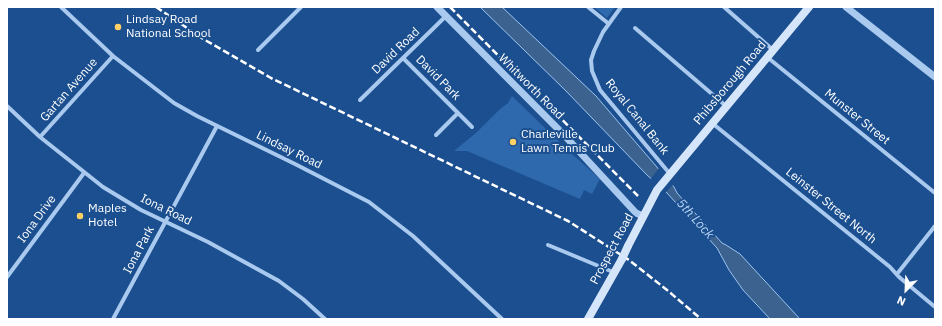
<!DOCTYPE html>
<html>
<head>
<meta charset="utf-8">
<style>
  body { margin:0 }
  #map { position:relative; width:942px; height:326px; overflow:hidden; background:#1b4f8f; font-family:"IBM Plex Sans",sans-serif }
  canvas { display:block }
  .frame { position:absolute; inset:0; border:8px solid #fff; pointer-events:none }
  .north { position:absolute; left:886px; top:270px; width:40px; height:40px; -webkit-text-stroke:3px #1b4f8f; paint-order:stroke; rotate:204deg; font-size:11px; font-weight:700; line-height:16px; text-align:center; color:#fff }
  .north::after { content:''; display:block; margin:auto; width:14px; height:18px; background:#fff; clip-path:polygon(50% 0,100% 100%,50% 72%,0 100%) }
</style>
</head>
<body>
<div id="map">
<canvas width="942" height="326"></canvas>
<div class="frame"></div>
<div class="north">N</div>
</div>
<script>
const ctx = document.querySelector('canvas').getContext('2d');
ctx.lineJoin = 'round';
function fillPath(path, color) { ctx.fillStyle = color; ctx.fill(path, 'evenodd'); }
const poly = rows => new Path2D(rows.map(r => 'M' + r).join(''));
function stroke(path, color, width, dash) { ctx.strokeStyle = color; ctx.lineWidth = width; ctx.lineCap = dash ? 'butt' : 'round'; ctx.setLineDash(dash || []); ctx.stroke(path); }
function drawText(font, color, halo, rows, align = 'center') {
  ctx.font = font + ' "IBM Plex Sans",sans-serif'; ctx.lineWidth = 4; ctx.setLineDash([]); ctx.textBaseline = 'middle'; ctx.strokeStyle = halo; ctx.fillStyle = color; for (const [text, x, y, turn = 0] of rows) {
    ctx.save(); ctx.translate(x, y); ctx.rotate((+turn || 0) * Math.PI / 180); ctx.textAlign = isNaN(turn) ? turn : align; if (halo) ctx.strokeText(text, 0, 0); ctx.fillText(text, 0, 0); ctx.restore();
  }
}
const green = poly([
  [594,7,615,7,607,18],
  [512,96,572,154,600,179,592,194,584,190,580,199,467,151,454,151,477,132,500,109,508,103]
]);
const water = poly([
  [480,7,502,7,596,96,674,187,677,193,722,243,726,245,740,254,800,319,770,319,743,290,729,270,717,248,667,193,647,175,566,91,480,7]
]);
const pier = poly([
  [659,168,674,184,664,194,650,180]
]);
const minor = poly([
  [61,7,113,56,174,103,197,116,295,164,369,202,413,236,502,319],
  [588,7,609,24],
  [621,7,603,32,594,51,591,60,592,71,600,90,670,174],
  [724,7,773,50],
  [635,28,726,106],
  [258,50,301,7],
  [767,57,935,193],
  [403,58,472,127],
  [360,100,446,16],
  [7,106,40,137,103,187,141,210,208,242,279,281,303,299,325,319],
  [712,123,890,267,899,277,935,307],
  [436,135,458,113],
  [40,137,113,56],
  [548,245,613,272],
  [897,274,935,226],
  [7,277,84,173],
  [113,319,217,126]
]);
const tertiary = poly([
  [437,7,564,135,636,213,643,216],
  [846,7,935,77]
]);
const secondary = poly([
  [628,246,657,190,809,7],
  [588,319,622,259]
]);
const rail = poly([
  [156,7,205,40,271,78,568,221,629,260,667,290,701,319],
  [450,7,638,196]
]);
const secondaryBridge = poly([
  [622,259,628,246]
]);
const markers = [
  [118,27,4,"#ffd166"],
  [513,142,4,"#ffd166"],
  [80,216,4,"#ffd166"]
];
const poiNames = [
  ["Lindsay Road",126,20],
  ["National School",126,34],
  ["Charleville",521,135],
  ["Lawn Tennis Club",521,149],
  ["Maples",88,209],
  ["Hotel",88,223]
];
const streetNames = [
  ["David Road",396,51,-44],
  ["David Park",438,78,45],
  ["Phibsborough Road",730,83,-50],
  ["Whitworth Road",531,87,45],
  ["Gartan Avenue",69,90,-49],
  ["Royal Canal Bank",637,117,51],
  ["Munster Street",857,117,39],
  ["Lindsay Road",289,150,26],
  ["Leinster Street North",831,206,39],
  ["Iona Road",166,210,26],
  ["Iona Drive",37,219,-54],
  ["Prospect Road",612,249,-62],
  ["Iona Park",139,250,-62]
];
const waterNames = [
  ["5th Lock",695,219,48]
];
fillPath(green, '#2e69ad');
fillPath(water, '#3c6290');
stroke(water, '#9cc4f0', 1);
fillPath(pier, '#1b4f8f');
stroke(minor, '#a9c9ee', 4);
stroke(tertiary, '#a9c9ee', 7);
stroke(secondary, '#d6e6fa', 8);
stroke(rail, '#fff', 2.5, [7, 3]);
stroke(secondaryBridge, '#d6e6fa', 8);
for (const [x, y, r, color] of markers) { const dot = new Path2D(); dot.arc(x, y, r, 0, 2 * Math.PI); ctx.fillStyle = color; ctx.fill(dot); stroke(dot, '#1b4f8f', 1.5); }
drawText('12px', '#fff', '#1b4f8f', poiNames, 'left');
drawText('12px', '#fff', '#1b4f8f', streetNames);
drawText('italic 13px', '#b5d3f5', '#1b4f8f', waterNames);
</script>
</body>
</html>
